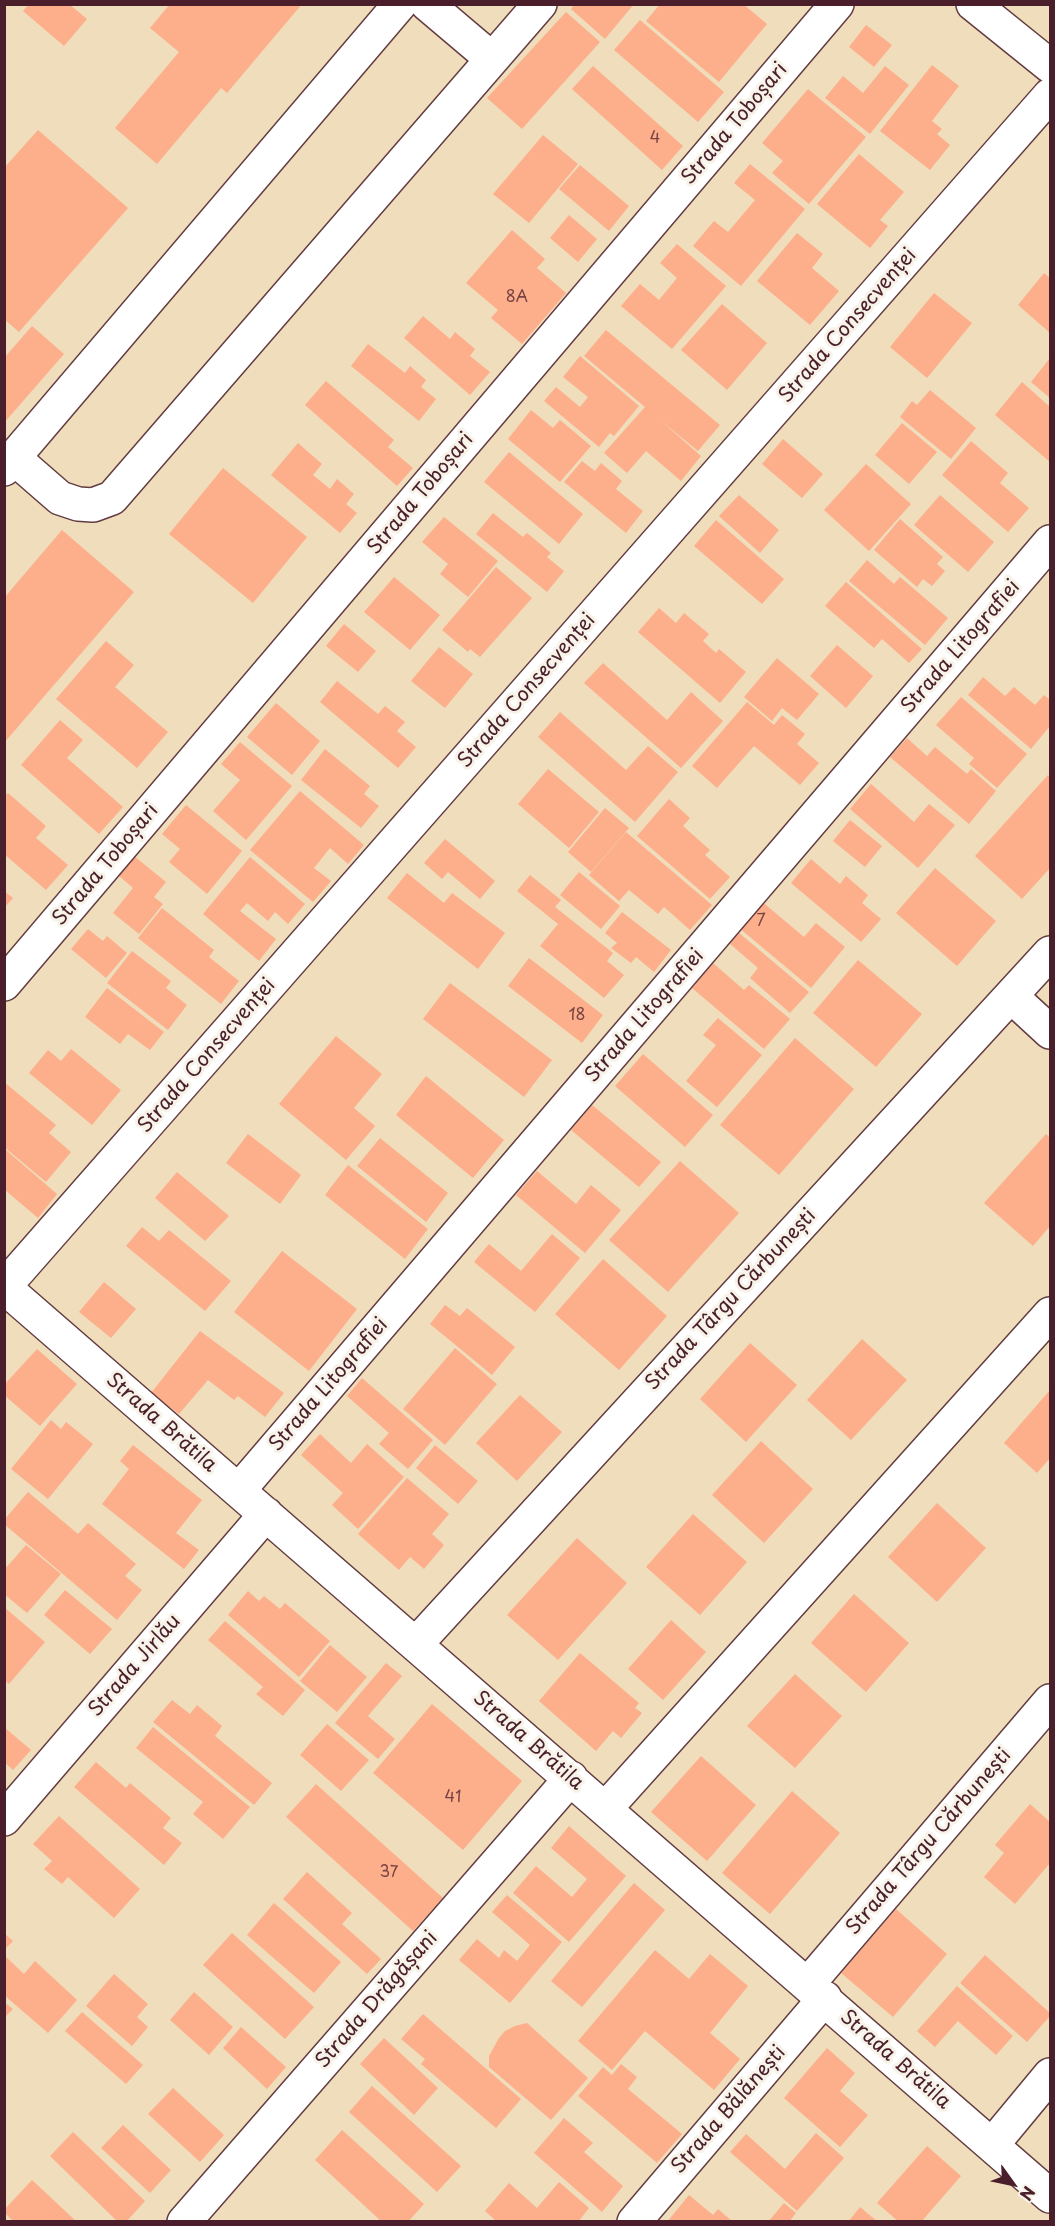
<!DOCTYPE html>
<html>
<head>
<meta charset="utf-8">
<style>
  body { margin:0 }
  #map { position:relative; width:1055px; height:2226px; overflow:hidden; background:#f0ddbc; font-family:"Playpen Sans",sans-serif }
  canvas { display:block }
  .frame { position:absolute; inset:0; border:6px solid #4a1f2b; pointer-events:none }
  .north { position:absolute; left:983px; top:2154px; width:60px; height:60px; -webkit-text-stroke:4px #f7f3e8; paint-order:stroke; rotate:123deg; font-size:16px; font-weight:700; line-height:24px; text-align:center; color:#4a1f2b }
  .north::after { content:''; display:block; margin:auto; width:21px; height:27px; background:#4a1f2b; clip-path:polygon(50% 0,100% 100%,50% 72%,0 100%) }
</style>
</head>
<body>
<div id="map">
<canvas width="1055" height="2226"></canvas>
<div class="frame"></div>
<div class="north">N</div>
</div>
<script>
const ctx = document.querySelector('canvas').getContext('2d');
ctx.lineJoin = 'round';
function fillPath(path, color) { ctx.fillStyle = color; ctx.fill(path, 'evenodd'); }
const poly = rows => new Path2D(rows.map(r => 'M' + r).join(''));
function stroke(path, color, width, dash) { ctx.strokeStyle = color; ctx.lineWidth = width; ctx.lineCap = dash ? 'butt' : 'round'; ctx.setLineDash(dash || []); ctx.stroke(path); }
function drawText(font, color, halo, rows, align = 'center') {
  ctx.font = font + ' "Playpen Sans",sans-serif'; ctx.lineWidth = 6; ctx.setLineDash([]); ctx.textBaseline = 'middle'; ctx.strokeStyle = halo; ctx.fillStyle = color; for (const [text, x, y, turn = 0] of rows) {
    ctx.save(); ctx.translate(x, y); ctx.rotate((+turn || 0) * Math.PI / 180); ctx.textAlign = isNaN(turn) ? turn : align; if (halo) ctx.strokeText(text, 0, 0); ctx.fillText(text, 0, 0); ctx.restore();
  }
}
const building = poly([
  [29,4,69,4,87,19,64,46,23,11],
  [170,4,302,4,227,93,221,88,157,164,115,128,179,52,150,28],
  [575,4,634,4,605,39,571,9],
  [660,4,743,4,767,24,719,82,646,21],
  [566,12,600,42,522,129,487,98],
  [640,20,724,92,698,122,614,50],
  [866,25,892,45,874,67,849,47],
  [932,65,959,86,932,121,942,129,937,134,950,145,930,170,880,131],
  [593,66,683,146,662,170,572,89],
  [885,66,909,85,870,134,825,98,843,76,863,93],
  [808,89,866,137,809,204,772,173,783,161,762,143],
  [38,130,128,208,19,332,4,319,4,168],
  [543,135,578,164,529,223,493,194],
  [859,154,904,192,880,220,888,226,870,248,817,204],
  [750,164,805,209,741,286,693,246,714,221,728,232,755,200,734,183],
  [580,165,629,206,609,231,559,189],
  [569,215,597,239,578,262,550,238],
  [512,230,545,259,537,268,566,293,522,344,491,318,498,310,466,283],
  [797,233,823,254,812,268,839,291,810,325,757,281],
  [677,244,726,286,672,349,621,306,640,284,659,300,677,278,660,263],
  [1044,273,1050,278,1050,333,1018,305],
  [934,293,972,323,927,378,890,347],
  [722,304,767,343,727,390,681,350],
  [423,316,450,339,455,332,475,349,470,356,490,372,470,395,404,338],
  [32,326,64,354,4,423,4,358],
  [606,330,720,425,698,451,660,420,701,456,681,481,646,451,627,473,604,453,645,407,584,356],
  [368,344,405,373,410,366,426,380,421,387,436,399,419,421,351,366],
  [580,356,639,406,614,436,610,433,599,447,544,401,556,387,580,407,588,397,563,377],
  [1050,358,1050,398,1031,382],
  [326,381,394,440,388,447,413,468,397,486,305,405],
  [1022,382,1050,407,1050,462,995,415],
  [930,390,976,428,951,459,900,417,912,401,917,405],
  [531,410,553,428,560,420,591,446,560,482,508,439],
  [902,423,937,452,909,484,875,455],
  [783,439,823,474,802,498,762,464],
  [971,441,1008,473,1000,483,1029,508,1008,532,942,475],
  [298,443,322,464,313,475,330,489,337,479,354,494,346,504,357,513,340,533,271,475],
  [509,452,583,514,559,544,484,482],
  [582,461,595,471,601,463,622,481,616,489,643,511,626,533,564,482],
  [866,464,911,504,869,551,824,510],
  [223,468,307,537,253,603,169,534],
  [739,495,779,530,760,553,719,516],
  [940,495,994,542,968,572,914,525],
  [493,513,523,537,527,533,551,553,547,557,564,571,547,592,476,534],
  [444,517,498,561,468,597,440,574,448,564,422,542],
  [900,519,943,557,937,564,945,571,932,586,923,579,917,587,874,550],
  [716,520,784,579,762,604,694,546],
  [62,530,134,592,4,743,4,598],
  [867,560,894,584,900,577,948,618,925,645,849,581],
  [496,567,532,598,480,657,470,649,468,652,442,630],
  [394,577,440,615,410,650,364,612],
  [846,582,922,649,909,663,882,639,874,648,825,606],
  [659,608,676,623,684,613,709,634,703,641,716,653,719,649,746,672,720,703,638,632],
  [344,624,376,651,358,672,326,646],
  [106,641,134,665,115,687,168,732,137,768,56,699],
  [837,645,873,676,846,708,810,676],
  [439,647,473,674,445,708,411,681],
  [777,658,819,694,797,720,782,708,772,721,744,697],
  [603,663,667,720,691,692,723,721,681,768,584,683],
  [983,677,1005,696,1014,687,1035,705,1044,695,1050,700,1050,726,1031,749,968,695],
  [337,681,378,714,385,706,405,722,397,731,416,747,398,768,320,702],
  [961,697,1027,754,997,788,969,764,974,758,936,725],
  [747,702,774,725,782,715,805,734,797,744,819,763,800,785,754,746,717,788,692,766],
  [276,703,320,741,292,775,247,737],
  [560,712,626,770,648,746,678,772,635,822,538,737],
  [60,720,83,740,67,758,123,807,99,834,21,765],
  [907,738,927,756,935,747,967,774,971,769,996,791,969,824,890,757],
  [240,742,292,786,246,840,213,811,240,780,221,764],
  [325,749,370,786,364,794,379,806,361,828,301,780],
  [548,769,599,812,569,848,518,804],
  [1048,775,1050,778,1050,868,1022,899,975,856],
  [871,784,914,822,929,804,955,825,918,868,850,809],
  [300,791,364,845,348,864,330,848,314,868,331,881,313,902,250,850],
  [8,793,46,826,36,838,68,865,46,890,4,854,4,796],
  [669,799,690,818,683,826,710,850,705,855,730,877,710,899,637,836],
  [186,805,242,851,207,894,169,862,180,849,162,834],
  [605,808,629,828,591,872,568,852],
  [850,820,882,846,865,867,833,841],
  [626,832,712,905,690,930,664,907,658,914,629,890,619,901,589,875],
  [445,839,495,881,480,899,448,872,442,879,424,863],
  [134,856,166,882,154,897,163,904,139,934,113,913,133,888,118,875],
  [250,857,305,904,288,924,275,912,268,921,247,903,240,911,276,939,259,961,203,914],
  [811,859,840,884,846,876,868,895,862,903,881,919,861,942,791,883],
  [935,868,996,921,957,966,896,913],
  [579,872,620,906,601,929,560,895],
  [407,873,444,903,452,893,505,933,478,969,387,898],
  [530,875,561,900,555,907,613,953,607,961,624,975,604,998,540,946,558,924,517,891],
  [4,891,13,898,4,908],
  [760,900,804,937,816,923,845,947,811,988,738,927],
  [162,908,214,950,209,957,239,981,221,1004,138,938],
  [622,912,671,950,654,972,636,957,631,963,611,948,617,943,605,933],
  [88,929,103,941,107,936,127,953,106,978,71,949],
  [738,932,809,992,790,1013,750,978,758,968,729,943],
  [132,951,171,981,166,988,187,1005,168,1030,107,983],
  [529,958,603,1015,582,1043,508,986],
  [858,960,922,1014,876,1067,813,1013],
  [713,963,744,990,749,985,790,1019,764,1049,692,988],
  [450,983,552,1060,524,1097,423,1019],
  [107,988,164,1032,150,1050,128,1034,120,1044,85,1017],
  [718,1018,762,1055,717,1107,686,1081,716,1045,703,1035],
  [336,1036,382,1074,354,1108,375,1126,346,1160,279,1104],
  [795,1038,854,1089,779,1175,720,1125],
  [71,1049,121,1090,92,1125,29,1073,48,1050,61,1061],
  [643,1054,713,1115,685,1147,615,1086],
  [426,1076,504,1140,473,1178,396,1115],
  [4,1082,56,1125,49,1133,71,1152,46,1182,4,1147],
  [592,1105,661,1162,639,1187,571,1130],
  [248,1134,301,1175,280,1204,226,1163],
  [1046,1134,1050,1138,1050,1226,1033,1246,984,1203],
  [380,1138,448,1193,426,1222,357,1166],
  [6,1150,57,1194,38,1218,5,1190],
  [680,1161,739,1213,668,1292,609,1240],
  [348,1165,428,1229,405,1259,325,1195],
  [537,1171,576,1204,591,1185,621,1210,585,1253,516,1195],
  [177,1172,229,1216,205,1241,155,1198],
  [142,1227,159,1241,169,1230,231,1281,205,1311,126,1246],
  [552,1234,580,1258,535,1312,474,1262,489,1244,521,1271],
  [282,1251,357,1309,309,1371,234,1312],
  [603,1259,667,1316,619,1370,555,1314],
  [104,1282,136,1309,111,1338,79,1312],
  [445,1305,460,1316,467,1308,515,1347,492,1375,430,1324],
  [200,1331,284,1393,265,1417,238,1396,234,1400,208,1380,179,1414,151,1393],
  [862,1339,907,1380,851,1440,807,1400],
  [750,1343,797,1385,746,1442,700,1399],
  [455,1348,497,1384,445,1445,403,1409],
  [37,1349,77,1384,40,1426,4,1395,4,1385],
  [362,1378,433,1440,408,1469,379,1444,389,1433,347,1396],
  [1050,1390,1050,1458,1037,1473,1004,1443],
  [520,1395,562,1432,517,1481,476,1443],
  [51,1420,61,1429,66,1422,93,1444,48,1499,11,1469],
  [320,1434,351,1463,367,1444,404,1477,358,1529,332,1505,343,1493,301,1455],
  [761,1441,813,1489,764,1543,712,1495],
  [133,1445,202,1500,176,1533,199,1550,184,1569,102,1504,129,1469,120,1461],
  [435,1445,478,1481,458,1504,416,1468],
  [407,1478,449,1514,432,1534,444,1545,424,1569,410,1557,399,1570,358,1534],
  [28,1492,78,1534,88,1523,136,1564,125,1576,142,1590,117,1620,4,1524,4,1520],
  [937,1503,986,1548,937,1602,888,1557],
  [693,1514,747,1562,700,1615,646,1567],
  [577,1538,627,1583,558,1660,507,1615],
  [26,1545,61,1574,27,1613,4,1594,4,1570],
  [65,1590,112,1629,90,1654,44,1615],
  [248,1591,259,1601,264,1596,280,1609,285,1603,330,1641,299,1677,228,1615],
  [854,1594,909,1643,866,1692,811,1643],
  [4,1607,45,1642,9,1684,4,1680],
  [671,1620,706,1652,663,1700,628,1669],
  [225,1621,305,1690,283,1716,256,1694,263,1687,208,1640],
  [330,1645,367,1677,337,1712,300,1681],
  [580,1653,639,1703,635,1708,642,1713,621,1738,613,1731,596,1751,539,1701],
  [386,1663,402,1676,368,1716,395,1739,378,1759,335,1723],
  [795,1674,842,1716,795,1768,747,1726],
  [172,1700,190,1714,197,1705,222,1726,215,1736,272,1783,254,1805,153,1722],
  [432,1704,522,1781,463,1850,373,1773],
  [327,1724,369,1760,341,1791,300,1755],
  [4,1727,31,1750,13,1770,4,1762],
  [153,1727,250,1807,223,1839,193,1814,203,1802,136,1748],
  [701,1756,756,1805,707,1861,651,1812],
  [96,1762,126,1788,130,1783,171,1818,163,1828,182,1843,164,1865,74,1787],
  [316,1784,443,1898,413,1931,286,1817],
  [792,1791,840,1833,770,1914,722,1873],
  [1030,1804,1050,1822,1050,1863,1015,1904,984,1877,1004,1853,995,1845],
  [59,1816,140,1889,114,1918,68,1877,62,1884,44,1869,52,1861,33,1844],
  [569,1826,626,1876,569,1942,513,1893,536,1866,572,1897,587,1879,551,1848],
  [307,1872,352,1913,342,1924,381,1959,367,1974,283,1899],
  [634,1883,665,1910,582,2007,551,1981],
  [507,1895,562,1942,510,2003,459,1960,477,1939,499,1958,504,1950,517,1961,530,1945,492,1912],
  [274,1903,341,1962,314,1993,247,1935],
  [896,1909,947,1954,893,2017,841,1973],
  [4,1933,13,1941,4,1950],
  [232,1933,314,2007,285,2039,203,1965],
  [655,1950,689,1979,710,1954,748,1986,710,2033,740,2059,714,2090,645,2031,612,2070,578,2041],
  [985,1955,1050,2013,1050,2016,1027,2042,960,1983],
  [6,1957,24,1974,35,1961,77,2000,48,2033,4,1995],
  [114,1974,148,2004,137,2017,148,2027,132,2046,86,2006],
  [957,1986,1013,2036,996,2055,958,2021,935,2047,917,2031],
  [194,1992,233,2027,209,2055,170,2020],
  [4,2002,13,2009,4,2018],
  [82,2012,143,2065,126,2084,65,2031],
  [423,2014,521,2099,496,2128,421,2064,425,2059,401,2039],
  [527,2023,588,2078,551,2120,489,2067,489,2056,499,2038,505,2031,515,2026],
  [241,2027,286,2067,267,2089,223,2048],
  [384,2038,438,2088,414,2115,360,2064],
  [827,2048,855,2073,840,2091,868,2115,840,2147,784,2098],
  [621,2064,637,2077,628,2089,682,2134,657,2163,578,2096,603,2067,612,2075],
  [372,2086,461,2166,437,2192,349,2112],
  [173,2088,224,2135,200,2162,148,2114],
  [564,2118,593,2143,584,2152,623,2186,602,2212,534,2153],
  [123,2125,171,2170,150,2193,101,2148],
  [342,2130,424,2204,408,2222,382,2222,315,2160],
  [73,2132,145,2201,126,2222,118,2222,50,2156],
  [816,2133,844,2158,797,2211,730,2152,746,2134,785,2169],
  [927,2146,961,2176,921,2222,899,2222,877,2203],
  [32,2180,77,2222,14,2222,4,2212,4,2210],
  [559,2182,589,2208,578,2222,497,2222,485,2211,509,2183,537,2208],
  [689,2195,713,2215,718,2209,733,2222,667,2222],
  [784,2203,796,2213,789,2222,768,2222],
  [860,2207,878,2222,848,2222]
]);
const minor = poly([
  [427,4,492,59],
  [14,458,60,498,78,504,93,505,112,498,540,4],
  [4,469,400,4],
  [4,984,837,4],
  [1011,996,1050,1032],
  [4,1287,1050,95],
  [4,1287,1050,2196],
  [239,1490,1050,542],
  [416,1644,1050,953],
  [606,1808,1050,1314],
  [4,1819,266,1514],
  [808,1984,1050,1701],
  [992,2145,1050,2075],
  [184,2222,571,1778],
  [634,2222,825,1998]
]);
const major = poly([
  [973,4,1050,66]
]);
const numberNames = [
  ["4",655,139],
  ["8A",517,298],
  ["7",761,922],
  ["18",577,1016],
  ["41",453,1798],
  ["37",389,1873]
];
const streetNames = [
  ["Strada Toboșari",735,124,-50],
  ["Strada Consecvenței",848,326,-49],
  ["Strada Toboșari",421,494,-50],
  ["Strada Litografiei",961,647,-49],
  ["Strada Consecvenței",527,691,-49],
  ["Strada Toboșari",106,865,-50],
  ["Strada Litografiei",645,1016,-49],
  ["Strada Consecvenței",207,1056,-49],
  ["Strada Târgu Cărbunești",731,1300,-47],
  ["Strada Litografiei",329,1385,-49],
  ["Strada Brătila",161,1423,41],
  ["Strada Jirlău",135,1666,-49],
  ["Strada Brătila",528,1741,41],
  ["Strada Târgu Cărbunești",929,1842,-49],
  ["Strada Drăgășani",377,2000,-49],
  ["Strada Brătila",895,2060,41],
  ["Strada Bălănești",729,2110,-49]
];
fillPath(building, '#fdae8b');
stroke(minor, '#633c41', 36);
stroke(major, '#633c41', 36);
stroke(minor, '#fff', 33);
stroke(major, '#fff', 33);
drawText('16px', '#774343', null, numberNames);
drawText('20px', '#4a1f2b', '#f7f3e8', streetNames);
</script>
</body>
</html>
